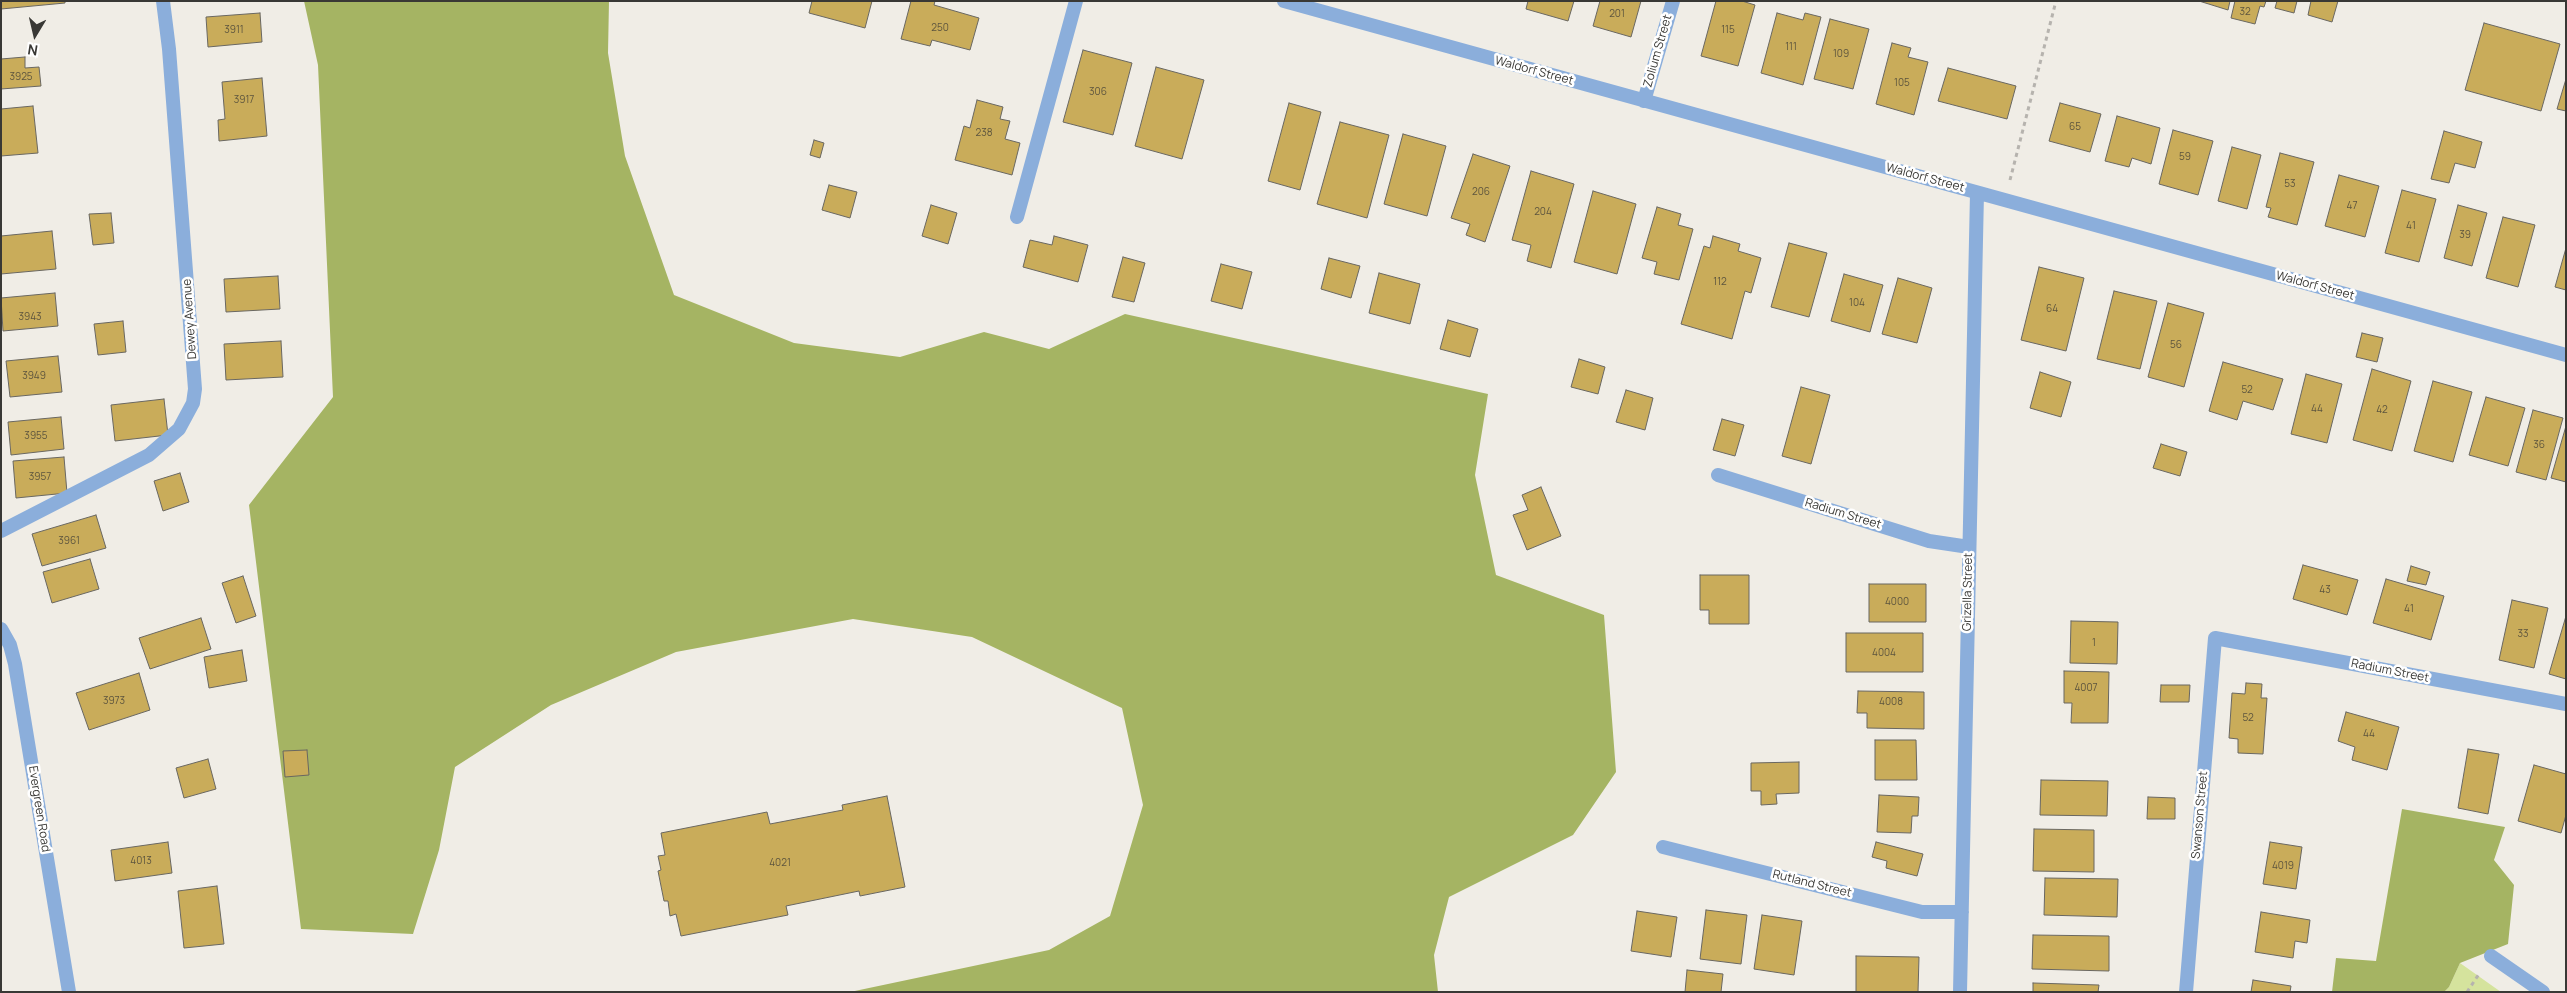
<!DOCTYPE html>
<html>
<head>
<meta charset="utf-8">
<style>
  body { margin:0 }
  #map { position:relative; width:2567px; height:993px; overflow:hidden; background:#f0ede6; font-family:Manrope,sans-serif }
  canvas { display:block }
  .frame { position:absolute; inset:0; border:2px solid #393835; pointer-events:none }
  .north { position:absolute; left:10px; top:10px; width:50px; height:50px; -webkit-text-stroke:4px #fff; paint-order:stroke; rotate:189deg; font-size:14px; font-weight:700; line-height:20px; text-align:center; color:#393835 }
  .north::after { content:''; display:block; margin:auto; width:18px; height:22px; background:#393835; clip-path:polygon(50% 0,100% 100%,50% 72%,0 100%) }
</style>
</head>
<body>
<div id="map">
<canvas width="2567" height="993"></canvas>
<div class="frame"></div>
<div class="north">N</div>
</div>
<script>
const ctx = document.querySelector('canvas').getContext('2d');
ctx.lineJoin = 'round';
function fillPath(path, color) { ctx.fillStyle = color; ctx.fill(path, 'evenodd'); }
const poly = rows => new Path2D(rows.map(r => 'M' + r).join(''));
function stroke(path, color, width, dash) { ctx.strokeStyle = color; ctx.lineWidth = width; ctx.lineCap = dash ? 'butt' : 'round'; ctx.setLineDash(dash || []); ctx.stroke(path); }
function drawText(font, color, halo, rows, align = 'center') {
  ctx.font = font + ' Manrope,sans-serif'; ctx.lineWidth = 5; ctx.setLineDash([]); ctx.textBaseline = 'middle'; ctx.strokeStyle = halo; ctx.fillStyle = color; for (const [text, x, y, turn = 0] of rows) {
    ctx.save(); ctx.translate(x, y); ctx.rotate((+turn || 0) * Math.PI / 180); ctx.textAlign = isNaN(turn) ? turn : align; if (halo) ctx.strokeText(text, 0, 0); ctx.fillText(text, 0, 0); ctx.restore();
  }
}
const green = poly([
  [2460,963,2501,992,2444,992,2449,987]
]);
const forest = poly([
  [304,1,609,1,608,53,625,156,674,295,794,343,900,357,984,332,1049,349,1125,314,1488,394,1475,475,1496,575,1604,615,1616,772,1573,835,1449,897,1434,955,1438,992,850,992,1049,950,1110,916,1143,805,1122,708,972,637,853,619,676,652,551,705,455,767,439,850,413,934,301,929,249,505,333,397,318,65],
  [2402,809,2505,827,2494,860,2514,885,2508,944,2460,963,2449,987,2444,992,2332,992,2336,958,2376,961]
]);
const building = poly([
  [1,1,65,1,65,3,1,9,1,1],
  [812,1,872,1,865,28,809,13,812,1],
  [911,1,935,1,934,5,979,18,970,50,932,40,930,46,901,39,911,1],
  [1528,1,1574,1,1568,21,1526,9,1528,1],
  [1600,1,1641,1,1631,37,1593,26,1600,1],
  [1716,1,1742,1,1755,5,1738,66,1701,56,1716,1],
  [2199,1,2230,1,2228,10,2199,1],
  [2235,1,2266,1,2264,7,2260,6,2255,24,2231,18,2235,1],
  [2277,1,2297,1,2294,13,2275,8,2277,1],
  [2311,1,2338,1,2332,22,2308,15,2311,1],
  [260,13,262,42,208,47,206,17,260,13],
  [1777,13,1803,20,1805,13,1821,17,1803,85,1761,73,1777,13],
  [1830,19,1869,29,1853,89,1814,79,1830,19],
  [2484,23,2560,44,2541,111,2465,90,2484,23],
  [1892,43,1911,48,1908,57,1928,62,1914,115,1876,104,1892,43],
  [1083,50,1132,63,1113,135,1063,122,1083,50],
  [25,57,25,68,39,67,41,86,1,89,1,59,25,57],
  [1156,67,1204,80,1182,159,1135,146,1156,67],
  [1948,68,2016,86,2007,119,1938,101,1948,68],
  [262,78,267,136,219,141,218,120,225,119,222,82,262,78],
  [2566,79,2566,111,2557,109,2566,79],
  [977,100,1003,107,1000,119,1010,121,1005,139,1020,143,1012,175,955,160,964,126,970,128,977,100],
  [1289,103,1321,112,1300,190,1268,181,1289,103],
  [2060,103,2101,114,2090,152,2049,141,2060,103],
  [33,106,38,153,1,156,1,109,33,106],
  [2117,116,2160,128,2151,164,2132,158,2129,167,2105,161,2117,116],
  [1340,122,1389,135,1367,218,1317,204,1340,122],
  [2173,130,2213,141,2198,195,2159,184,2173,130],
  [2444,131,2482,142,2475,168,2455,163,2449,183,2431,179,2444,131],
  [1403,134,1446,146,1427,216,1384,204,1403,134],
  [814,140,824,143,820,158,810,155,814,140],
  [2232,147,2261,155,2247,209,2218,201,2232,147],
  [2280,153,2314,162,2297,225,2268,217,2271,208,2266,207,2280,153],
  [1473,154,1510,166,1485,242,1466,235,1470,224,1451,218,1473,154],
  [1531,171,1574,184,1551,268,1527,261,1531,245,1512,240,1531,171],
  [2339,175,2379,186,2365,237,2325,226,2339,175],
  [829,185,857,192,850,218,822,210,829,185],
  [2402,190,2436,199,2419,262,2385,253,2402,190],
  [1593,191,1636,204,1617,274,1574,262,1593,191],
  [931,205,957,213,948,244,922,236,931,205],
  [2458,205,2487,213,2472,266,2444,258,2458,205],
  [1657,207,1681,214,1678,225,1693,229,1679,280,1654,274,1657,262,1642,258,1657,207],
  [111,213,114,243,93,245,89,214,111,213],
  [2503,217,2535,225,2518,287,2486,278,2503,217],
  [52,231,56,269,1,274,1,236,52,231],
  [1054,236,1088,245,1078,282,1023,267,1030,240,1052,245,1054,236],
  [1713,236,1740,244,1738,251,1761,258,1751,293,1745,291,1732,339,1681,324,1704,246,1710,248,1713,236],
  [1789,243,1827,253,1809,317,1771,307,1789,243],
  [2566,248,2566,290,2555,287,2566,248],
  [1123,257,1145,263,1134,302,1112,297,1123,257],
  [1329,258,1360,266,1351,298,1321,289,1329,258],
  [1221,264,1252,272,1242,309,1211,301,1221,264],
  [2039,267,2084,278,2066,351,2021,340,2039,267],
  [1379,273,1420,284,1410,324,1369,313,1379,273],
  [1844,274,1883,285,1870,332,1831,321,1844,274],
  [278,276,280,309,226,312,224,279,278,276],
  [1898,278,1932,288,1917,343,1882,334,1898,278],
  [2114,291,2157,301,2140,369,2097,359,2114,291],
  [55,293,58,326,3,331,1,298,55,293],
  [2168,303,2204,313,2184,387,2148,377,2168,303],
  [1448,320,1478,329,1470,357,1440,349,1448,320],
  [123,321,126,352,98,355,94,324,123,321],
  [2362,333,2383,338,2377,362,2356,357,2362,333],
  [281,341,283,377,226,380,224,344,281,341],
  [58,356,62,392,10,397,6,361,58,356],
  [1579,359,1605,367,1598,394,1571,387,1579,359],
  [2223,362,2283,379,2273,410,2243,401,2237,420,2209,411,2223,362],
  [2372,369,2411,381,2392,451,2353,440,2372,369],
  [2040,372,2071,382,2061,417,2030,408,2040,372],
  [2306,374,2342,384,2327,443,2291,434,2306,374],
  [2433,381,2472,392,2453,462,2414,451,2433,381],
  [1801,387,1830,395,1811,464,1782,456,1801,387],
  [1626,390,1653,398,1645,430,1616,422,1626,390],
  [2486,397,2525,408,2508,466,2469,455,2486,397],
  [164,399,168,435,115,441,111,405,164,399],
  [2533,410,2563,418,2546,480,2516,472,2533,410],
  [61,417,64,449,11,455,8,422,61,417],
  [1722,419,1744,425,1735,456,1713,450,1722,419],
  [2566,426,2566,482,2551,478,2566,426],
  [2161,444,2187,452,2180,476,2153,468,2161,444],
  [64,457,67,493,16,498,13,461,64,457],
  [180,473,189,502,163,511,154,481,180,473],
  [1541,487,1561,536,1527,550,1513,515,1528,510,1522,495,1541,487],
  [96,515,106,548,42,566,32,534,96,515],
  [90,559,99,589,52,603,43,572,90,559],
  [2303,565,2358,580,2347,615,2293,599,2303,565],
  [2411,566,2430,572,2426,585,2407,581,2411,566],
  [1700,575,1749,575,1749,624,1709,624,1709,610,1700,610,1700,575],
  [243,576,256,616,236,623,222,583,243,576],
  [2386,579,2444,596,2431,640,2373,623,2386,579],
  [1869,584,1926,584,1926,622,1869,622,1869,584],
  [2512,600,2548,608,2534,668,2499,660,2512,600],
  [2566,616,2566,679,2549,674,2566,616],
  [201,618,211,649,150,669,139,638,201,618],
  [2071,621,2118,622,2117,664,2070,663,2071,621],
  [1846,633,1923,633,1923,672,1846,672,1846,633],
  [242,650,247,681,209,688,204,657,242,650],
  [2064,671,2109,672,2108,723,2071,723,2072,703,2064,703,2064,671],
  [139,673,150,710,89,730,76,693,139,673],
  [2246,683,2262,684,2261,698,2267,698,2263,754,2238,753,2238,739,2229,738,2232,693,2245,694,2246,683],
  [2161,685,2190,685,2189,702,2160,702,2161,685],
  [1858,691,1924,692,1924,729,1867,728,1867,713,1857,713,1858,691],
  [2346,712,2399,727,2387,770,2352,760,2355,747,2338,741,2346,712],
  [1875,740,1916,740,1917,780,1875,780,1875,740],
  [2468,749,2499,754,2488,814,2458,808,2468,749],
  [307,750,309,775,285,777,283,751,307,750],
  [208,759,216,789,184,798,176,768,208,759],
  [1799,762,1799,793,1776,794,1777,804,1761,805,1761,791,1751,791,1751,763,1799,762],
  [2534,765,2566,774,2566,815,2561,833,2518,821,2534,765],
  [2041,780,2108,781,2107,816,2040,815,2041,780],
  [1879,795,1919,797,1918,816,1912,816,1911,833,1877,832,1879,795],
  [887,796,905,887,860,896,859,891,786,906,788,915,681,936,676,914,670,916,668,901,664,901,658,871,661,870,658,856,665,855,661,833,767,812,770,824,843,810,842,805,887,796],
  [2148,797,2175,798,2175,819,2147,819,2148,797],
  [2034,829,2094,830,2094,872,2033,871,2034,829],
  [168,842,172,873,115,881,111,850,168,842],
  [1876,842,1923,854,1917,876,1886,868,1887,861,1872,857,1876,842],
  [2270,842,2302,847,2296,889,2263,884,2270,842],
  [2045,878,2118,879,2117,917,2044,915,2045,878],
  [217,886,224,944,184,948,178,891,217,886],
  [1706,910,1747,915,1741,964,1700,959,1706,910],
  [1637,911,1677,917,1671,957,1631,951,1637,911],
  [2261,912,2310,920,2307,943,2295,941,2293,958,2255,952,2261,912],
  [1762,915,1802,921,1794,975,1754,969,1762,915],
  [2033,935,2109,936,2109,971,2032,969,2033,935],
  [1856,956,1919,957,1918,992,1856,992,1856,956],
  [1687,970,1723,974,1721,992,1685,992,1687,970],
  [2253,980,2291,986,2290,992,2251,992,2253,980],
  [2033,983,2099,985,2098,992,2033,992,2033,983]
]);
const path = poly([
  [2010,180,2056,1],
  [2467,992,2479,974]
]);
const service = poly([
  [1017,217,1076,1]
]);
const minor = poly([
  [1284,1,2566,355],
  [1644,101,1673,1],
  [1718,475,1929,541,1969,547],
  [1,531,149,455,179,429,193,403,195,389,169,49,163,1],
  [1,629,10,645,15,664,69,992],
  [1663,847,1922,912,1962,912],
  [2491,956,2543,992],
  [1960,992,1977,193],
  [2186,992,2215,638,2566,704]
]);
const numberNames = [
  ["32",2245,12],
  ["201",1617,14],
  ["250",940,28],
  ["3911",234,30],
  ["115",1728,30],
  ["111",1791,47],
  ["109",1841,54],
  ["3925",21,77],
  ["105",1902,83],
  ["306",1098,92],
  ["3917",244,100],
  ["65",2075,127],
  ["238",984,133],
  ["59",2185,157],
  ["53",2290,184],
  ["206",1481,192],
  ["47",2352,206],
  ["204",1543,212],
  ["41",2411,226],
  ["39",2465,235],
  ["112",1720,282],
  ["104",1857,303],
  ["64",2052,309],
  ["3943",30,317],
  ["56",2176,345],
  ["3949",34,376],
  ["52",2247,390],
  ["44",2317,409],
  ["42",2382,410],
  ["3955",36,436],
  ["36",2539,445],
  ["3957",40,477],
  ["3961",69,541],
  ["43",2325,590],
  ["4000",1897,602],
  ["41",2409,609],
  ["33",2523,634],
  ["1",2094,643],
  ["4004",1884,653],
  ["4007",2086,688],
  ["3973",114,701],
  ["4008",1891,702],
  ["52",2248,718],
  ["44",2369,734],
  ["4013",141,861],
  ["4021",780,863],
  ["4019",2283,866]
];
const streetNames = [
  ["Zolium Street",1658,51,-74],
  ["Waldorf Street",1534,71,15],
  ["Waldorf Street",1925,178,15],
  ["Waldorf Street",2315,286,15],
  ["Dewey Avenue",190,319,-94],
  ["Radium Street",1843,514,17],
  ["Grizella Street",1968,592,-89],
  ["Radium Street",2390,671,11],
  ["Evergreen Road",39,809,81],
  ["Swanson Street",2200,815,-85],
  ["Rutland Street",1812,884,14]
];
fillPath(green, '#d5e39d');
fillPath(forest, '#a5b463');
fillPath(building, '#c9ac5a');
stroke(building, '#696761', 1);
stroke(path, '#b6b3ae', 3, [4, 4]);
stroke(service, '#8baedb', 14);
stroke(minor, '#8baedb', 14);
drawText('10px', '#5d553e', null, numberNames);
drawText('12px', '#393835', '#fff', streetNames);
</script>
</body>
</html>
